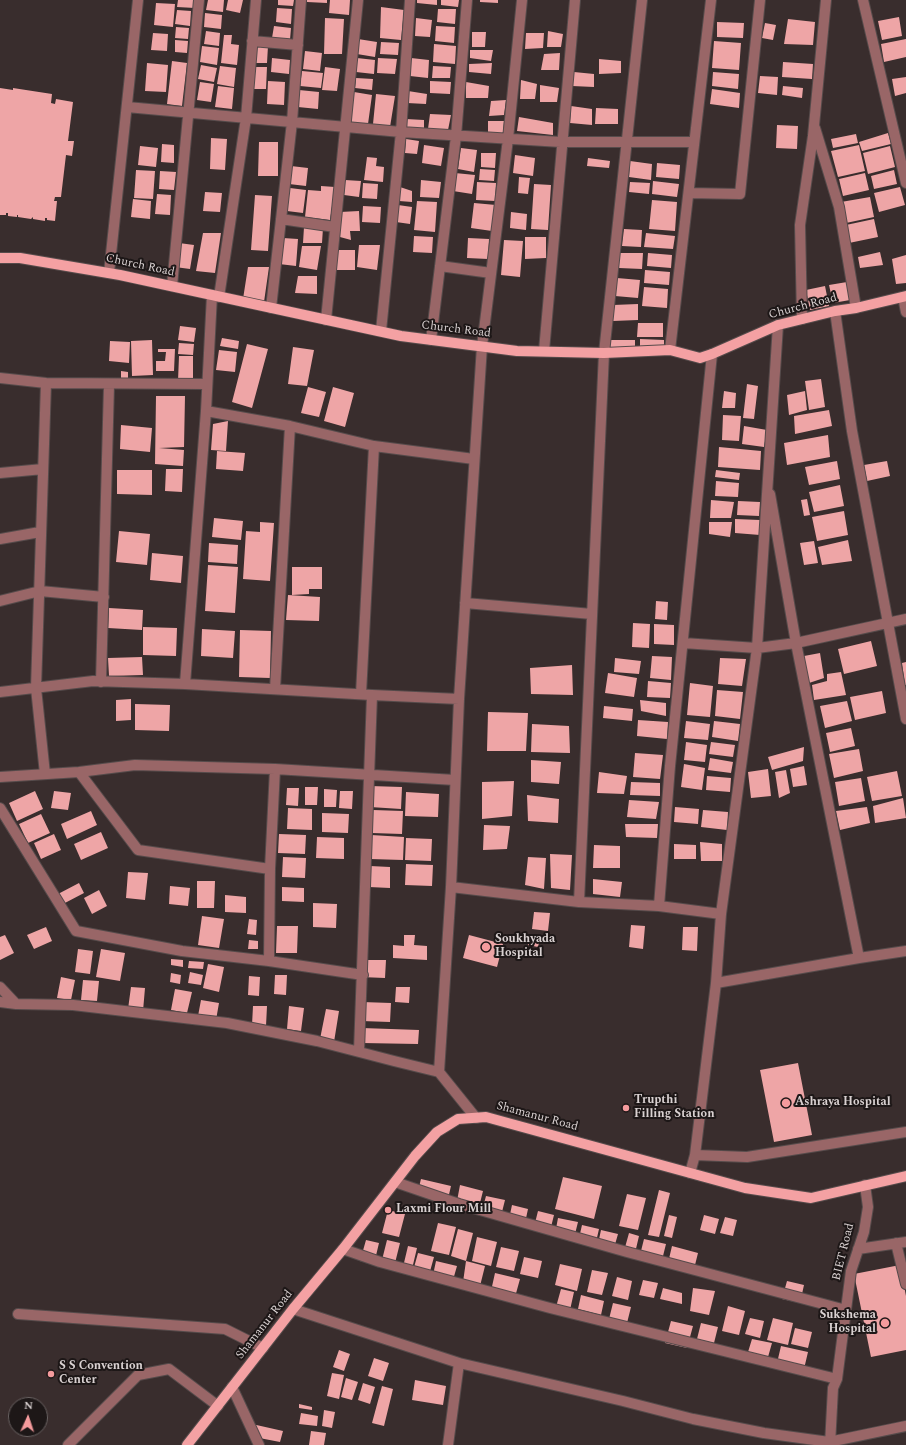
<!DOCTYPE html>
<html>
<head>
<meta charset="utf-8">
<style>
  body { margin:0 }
  #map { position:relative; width:906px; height:1445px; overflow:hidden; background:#392d2d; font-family:Spectral,serif }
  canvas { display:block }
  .north { position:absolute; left:8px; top:1397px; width:40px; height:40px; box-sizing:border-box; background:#1d1717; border:1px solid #686161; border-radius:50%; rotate:3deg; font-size:11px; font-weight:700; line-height:16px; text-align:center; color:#d9d1d1 }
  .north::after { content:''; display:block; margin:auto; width:14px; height:18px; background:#f59b9d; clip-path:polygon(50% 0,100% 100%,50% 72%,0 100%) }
</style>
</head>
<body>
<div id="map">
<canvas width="906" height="1445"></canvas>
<div class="north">N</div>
</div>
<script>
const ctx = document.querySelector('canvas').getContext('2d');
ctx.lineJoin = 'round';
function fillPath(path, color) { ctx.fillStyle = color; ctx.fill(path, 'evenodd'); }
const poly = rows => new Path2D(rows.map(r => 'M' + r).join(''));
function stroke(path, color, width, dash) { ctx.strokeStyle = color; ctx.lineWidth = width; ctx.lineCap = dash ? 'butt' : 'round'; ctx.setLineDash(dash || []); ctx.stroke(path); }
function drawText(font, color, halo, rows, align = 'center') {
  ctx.font = font + ' Spectral,serif'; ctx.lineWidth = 4; ctx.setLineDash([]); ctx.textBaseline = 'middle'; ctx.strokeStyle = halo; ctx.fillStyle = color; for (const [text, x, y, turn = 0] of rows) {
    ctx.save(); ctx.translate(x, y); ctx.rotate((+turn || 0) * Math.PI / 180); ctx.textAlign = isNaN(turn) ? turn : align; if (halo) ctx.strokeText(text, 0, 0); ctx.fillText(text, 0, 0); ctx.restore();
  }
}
const building = poly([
  [178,0,195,0,195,8,177,7],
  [208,0,224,0,223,12,206,10],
  [228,0,243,0,240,13,226,10],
  [278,0,294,0,293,6,278,5],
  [307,0,327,0,327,3,307,2],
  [330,0,350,0,349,15,329,13],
  [417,0,437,0,437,5,417,3],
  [441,0,459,0,458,7,441,5],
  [480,0,498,0,498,3,480,2],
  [156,3,175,4,173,27,154,25],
  [381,7,404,10,401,40,380,38],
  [277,8,292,9,291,24,276,22],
  [438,9,456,9,455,24,437,22],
  [177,10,191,11,190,26,175,24],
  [205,13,222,15,221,29,204,27],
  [899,17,902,36,882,40,878,21],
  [325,18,344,19,342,54,324,54],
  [416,18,432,20,430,37,415,36],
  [788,19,815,22,813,45,784,44],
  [717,22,744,23,743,38,717,37],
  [765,23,776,25,773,40,762,38],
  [274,26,291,28,290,40,272,38],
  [436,26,455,27,454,43,435,41],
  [176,27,189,28,188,39,175,38],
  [206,31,220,33,219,46,204,44],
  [548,31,563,34,561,47,547,47],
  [472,32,486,32,485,47,472,47],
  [153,33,168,34,167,51,151,50],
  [526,33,544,33,543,48,525,49],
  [224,35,232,35,231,44,239,45,237,65,221,63],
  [358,39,377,42,375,57,357,54],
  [906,39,906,57,884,62,881,44],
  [175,40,188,41,187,53,175,52],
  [714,41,741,43,739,70,712,68],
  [381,42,399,43,398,55,380,54],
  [434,44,456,46,455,64,433,62],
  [255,45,268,46,267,63,254,63],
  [202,46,219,48,217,65,200,62],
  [470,50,493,50,491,61,470,58],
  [305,51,322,53,320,71,303,69],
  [560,53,559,70,541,70,544,54],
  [272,58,290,60,289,74,271,72],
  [357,58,375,60,374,74,356,72],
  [378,58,397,59,395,74,377,73],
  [411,58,429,60,428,78,410,76],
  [599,59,621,61,621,73,599,74],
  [172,61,187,63,182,106,167,104],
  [783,62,813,64,812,79,782,77],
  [147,63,168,65,166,92,145,91],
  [492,63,491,74,469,72,469,64],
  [201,65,217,68,214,82,198,79],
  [220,66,236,68,234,87,217,84],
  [433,66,451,67,450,78,432,78],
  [252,67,267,67,266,89,252,89],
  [325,67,340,69,337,91,322,90],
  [302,71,323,73,321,88,300,86],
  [574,72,594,74,594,87,572,86],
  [713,72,739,74,738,89,712,86],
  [760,76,778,77,777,95,758,93],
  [906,77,906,93,895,96,892,79],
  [356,78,373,79,372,90,355,88],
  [521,80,537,84,535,99,520,99],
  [268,81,285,82,284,105,267,104],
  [430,81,451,82,450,94,430,93],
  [200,82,214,84,211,102,197,100],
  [466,82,489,86,488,98,466,98],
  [540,85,559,88,557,102,540,102],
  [218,86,234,88,232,109,215,107],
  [783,86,803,88,802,98,782,95],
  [0,88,13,90,13,88,52,94,51,103,55,104,56,99,73,102,68,141,74,141,72,156,66,155,61,197,55,197,54,201,57,201,55,221,47,220,47,218,45,218,45,221,33,219,33,217,31,219,18,217,18,215,17,215,17,217,8,216,8,213,6,213,6,215,0,215],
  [712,89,740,93,739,108,710,104],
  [299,90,319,92,318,109,298,107],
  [408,91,427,94,426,104,407,103],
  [354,92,372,95,368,124,350,123],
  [376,94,395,96,390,127,373,124],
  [506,100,504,115,489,116,491,101],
  [571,106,592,109,592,125,570,123],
  [596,108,618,109,618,124,595,124],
  [430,114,451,115,448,130,428,129],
  [519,117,553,123,553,135,517,131],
  [406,119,424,120,424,129,406,128],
  [488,121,504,121,503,134,488,133],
  [777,125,798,126,797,149,776,148],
  [888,133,891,144,862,151,859,142],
  [856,134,858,143,833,148,831,139],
  [211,138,227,139,225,170,210,169],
  [406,139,419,141,417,154,405,153],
  [259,142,278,142,278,176,258,176],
  [162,144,174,145,174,163,161,162],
  [424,145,444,148,441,166,422,163],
  [859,145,865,171,838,177,831,151],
  [140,146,158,148,156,167,138,165],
  [890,146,895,167,868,174,863,153],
  [461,148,477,150,474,172,458,169],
  [481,153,496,153,495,168,481,167],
  [515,155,535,158,533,176,513,173],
  [367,157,377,158,376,166,384,167,383,182,364,180],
  [588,158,610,161,609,168,587,166],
  [630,161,652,164,651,180,629,177],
  [657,163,680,165,679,179,656,177],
  [291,166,308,168,306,186,289,184],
  [480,169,495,170,494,181,479,180],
  [136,170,155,171,153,199,134,198],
  [894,170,897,184,874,189,871,176],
  [160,171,176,172,174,190,159,189],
  [455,173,475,175,472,194,453,191],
  [865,173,869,190,843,196,839,179],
  [519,177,530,178,528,194,518,193],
  [345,180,361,181,359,197,344,195],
  [421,180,441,182,439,198,420,197],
  [653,181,679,184,677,197,652,194],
  [477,182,496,183,495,201,476,200],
  [630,182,650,183,649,194,629,192],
  [363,183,378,184,377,199,362,198],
  [534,184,551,185,548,230,531,229],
  [321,186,335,187,330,220,305,217,308,190,321,191],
  [400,187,412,191,412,202,399,201],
  [900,187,905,205,879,212,874,193],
  [290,188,306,190,303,213,287,211],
  [205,192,222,193,220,212,203,211],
  [157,194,171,195,170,215,155,214],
  [255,195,272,196,268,251,251,250],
  [870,197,874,217,846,223,841,202],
  [133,199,151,201,150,219,131,217],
  [652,200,677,202,675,231,649,229],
  [417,201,437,202,435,232,414,230],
  [474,203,496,205,492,231,471,228],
  [398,205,412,207,410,224,396,222],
  [363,206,381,207,380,223,362,222],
  [359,211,360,231,350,231,351,240,340,237,340,212],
  [511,212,527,214,526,230,510,228],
  [874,219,878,237,849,243,846,225],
  [304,227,323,228,322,243,303,243],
  [624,229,642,230,641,247,622,246],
  [203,233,221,233,215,273,196,271],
  [646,233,675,236,673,249,644,247],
  [414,236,433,237,432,253,413,252],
  [525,237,546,237,546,258,525,259],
  [283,238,298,239,296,266,279,264],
  [468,238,489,239,488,259,467,258],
  [504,240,523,241,520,277,501,275],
  [179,243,194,245,190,269,175,267],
  [359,245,380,245,377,270,357,267],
  [302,246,321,246,317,270,299,267],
  [337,250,355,250,355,270,337,270],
  [880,252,883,265,860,268,858,257],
  [619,253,643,253,642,269,619,268],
  [648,253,672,255,671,268,647,266],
  [906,255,906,283,896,284,892,259],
  [248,267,269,267,264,302,243,299],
  [645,270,670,272,669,285,644,283],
  [298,276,317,276,317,294,295,293],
  [617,278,640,280,638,298,615,296],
  [847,282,850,300,833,303,829,285],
  [825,286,829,306,810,310,806,290],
  [644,287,668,289,667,308,642,306],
  [638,304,638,320,613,321,613,305],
  [638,323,663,323,663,337,637,337],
  [180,326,196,328,194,342,178,340],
  [222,338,239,341,238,349,220,346],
  [640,339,664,340,664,348,640,347],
  [152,340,153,375,132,376,131,341],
  [610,340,635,340,635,348,610,348],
  [110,341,130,342,129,363,109,361],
  [179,343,194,344,193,355,178,354],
  [247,344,268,349,252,408,232,402],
  [293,347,314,350,307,386,288,384],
  [158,349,175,349,174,371,156,371,156,361,165,361,166,352,158,352],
  [219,350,237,352,235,372,216,370],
  [179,356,193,356,193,382,178,381],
  [121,371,128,372,128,380,121,380],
  [821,379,825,407,809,410,805,381],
  [747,384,758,386,754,419,743,418],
  [308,387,326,392,319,417,301,413],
  [333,387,354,393,345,427,324,421],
  [724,391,736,393,735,408,722,408],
  [805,391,807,410,789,415,787,395],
  [156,396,185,396,184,447,159,448,184,450,183,466,155,464],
  [829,410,832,426,795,434,794,416],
  [723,415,741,416,739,441,722,440],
  [228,421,226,451,211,450,213,424],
  [121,425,152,428,150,452,120,449],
  [744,426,767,430,764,447,742,444],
  [828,435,830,457,787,465,784,443],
  [719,447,761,451,760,470,718,467],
  [217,451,245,453,243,471,216,469],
  [837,461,840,479,809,485,805,467],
  [887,461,890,476,867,481,864,465],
  [166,469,183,469,182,492,165,491],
  [117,470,152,470,152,495,117,494],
  [716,470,740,473,739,480,715,477],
  [716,481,739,483,738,497,715,496],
  [840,485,844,506,814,512,809,492],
  [807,499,810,515,804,516,801,500],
  [711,500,734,502,731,518,710,518],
  [738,501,760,502,759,516,737,515],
  [844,511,848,535,817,541,812,517],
  [214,518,243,521,241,540,212,537],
  [735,519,760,520,760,535,735,533],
  [260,522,274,523,270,581,243,579,246,531,260,532],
  [709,522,732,522,730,537,709,534],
  [119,531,150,534,147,565,116,562],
  [848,540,852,561,822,565,818,547],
  [814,541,818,563,804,565,800,543],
  [209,543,238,545,237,564,208,562],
  [152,553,183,556,181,583,150,580],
  [208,565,238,567,235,613,205,611],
  [292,567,322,567,322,589,309,589,309,594,292,595],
  [288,595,320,597,319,621,286,620],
  [656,601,668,602,667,620,655,619],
  [109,608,143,610,142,630,108,628],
  [633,623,650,624,649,648,632,647],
  [654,624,674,625,674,645,654,644],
  [143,627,177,628,176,656,143,655],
  [202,629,235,631,233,658,201,656],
  [240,630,271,631,270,678,239,677],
  [871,641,877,666,844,674,838,649],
  [820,653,824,678,809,683,804,656],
  [652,656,672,657,671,680,650,678],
  [142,657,143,675,109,676,108,658],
  [615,658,641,661,639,674,614,672],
  [720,658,746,659,742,686,718,684],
  [906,662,906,685,905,685,902,663],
  [572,665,573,695,531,694,530,668],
  [841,672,846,695,814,700,812,685,827,681,827,674],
  [608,673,637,678,634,697,605,693],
  [648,681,671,683,670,698,647,697],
  [690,683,713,686,710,717,687,715],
  [717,690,743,692,740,719,715,716],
  [882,691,886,713,855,720,850,697],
  [131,699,131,720,116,721,116,700],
  [640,700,666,703,666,716,641,711],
  [847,701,852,721,825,728,820,706],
  [135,704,170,705,169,731,135,730],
  [604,706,633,709,632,721,603,718],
  [488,712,528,713,526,751,487,751],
  [638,720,668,722,667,739,637,736],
  [686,721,710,724,708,740,684,738],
  [714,721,740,724,738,741,712,737],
  [532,724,569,726,570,753,531,752],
  [851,728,855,746,830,752,826,733],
  [686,742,707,745,705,762,684,760],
  [711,742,735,745,733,757,709,754],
  [804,747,803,761,772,770,768,757],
  [859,749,863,771,834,778,829,754],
  [635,753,663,755,660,779,633,777],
  [710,758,733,762,731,773,708,770],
  [531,760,561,762,559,784,531,782],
  [684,764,705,768,702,790,681,787],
  [804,766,807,785,793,787,790,769],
  [768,769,771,796,751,798,748,772],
  [786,770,790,793,779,798,775,772],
  [897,771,902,796,872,801,867,777],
  [599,772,627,776,624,794,597,793],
  [707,776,731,778,730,792,706,790],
  [861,778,865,801,839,806,835,782],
  [514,781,512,816,482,819,482,782],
  [631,782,660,783,660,796,630,795],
  [370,786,402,787,401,809,370,807],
  [305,787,318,787,317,805,305,805],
  [287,788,299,788,298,806,286,805],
  [324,789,337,790,336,807,324,807],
  [35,791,43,809,17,821,9,803],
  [54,791,71,793,68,810,51,808],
  [340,791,353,791,352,809,339,808],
  [406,792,439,794,438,817,405,816],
  [527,795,559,799,558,823,528,821],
  [903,798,906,818,875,823,873,806],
  [629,800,659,802,656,819,627,817],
  [675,807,699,809,698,824,674,822],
  [867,807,870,823,840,830,836,811],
  [288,808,312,809,312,830,287,829],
  [373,810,403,811,402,834,372,833],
  [703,810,728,812,727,830,701,827],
  [91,811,97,825,67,839,61,824],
  [322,813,349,814,348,833,322,832],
  [41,814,50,833,28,843,19,824],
  [625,824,658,824,657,838,626,837],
  [484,825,510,826,507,849,483,850],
  [101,832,108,848,81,860,74,844],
  [54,834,61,850,41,859,34,843],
  [279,834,306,835,305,854,278,853],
  [371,835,404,837,403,860,370,859],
  [317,837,344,838,344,859,316,858],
  [406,838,432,839,431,861,405,860],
  [700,842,722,844,722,861,701,861],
  [674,844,696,845,696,859,674,859],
  [594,845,620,846,620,868,593,868],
  [550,854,572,855,570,890,551,888],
  [283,857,306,858,305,878,282,877],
  [528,857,546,858,544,889,525,885],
  [406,864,433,865,432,886,405,885],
  [370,866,390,867,390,888,369,887],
  [128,872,148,873,145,900,126,898],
  [593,879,622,882,620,897,593,894],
  [197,881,215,881,214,908,197,908],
  [79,883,84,893,63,904,58,894],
  [170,886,190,888,188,906,169,904],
  [282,887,304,888,304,902,282,901],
  [99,890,107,906,92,914,84,898],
  [225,895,246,897,246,913,225,912],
  [313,903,337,904,336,928,313,927],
  [534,912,550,913,548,931,532,929],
  [202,916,224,919,219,948,198,945],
  [249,919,257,920,256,935,247,934],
  [631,925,645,926,643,949,629,947],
  [277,926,298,926,297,953,276,953],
  [46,927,52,941,34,949,27,935],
  [683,927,698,927,697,951,682,950],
  [5,935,14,953,0,960,0,937],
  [404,935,415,935,414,945,427,946,427,960,393,958,393,945,404,946],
  [469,935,503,944,497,967,463,958],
  [531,936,540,938,538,947,528,945],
  [249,940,258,941,258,949,248,949],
  [78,949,93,951,90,974,75,972],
  [101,949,125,953,120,981,96,977],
  [171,959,183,960,183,967,171,965],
  [362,960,386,960,385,978,361,977],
  [189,961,204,962,203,969,188,968],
  [208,964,224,967,219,992,203,988],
  [190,972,203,975,201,985,188,983],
  [171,973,181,975,180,984,170,982],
  [275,975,287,975,286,995,274,994],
  [249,976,260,977,259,996,248,995],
  [61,977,75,980,71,1000,57,998],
  [83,980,99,981,97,1001,81,1000],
  [131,987,145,988,143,1011,128,1009],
  [396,987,410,987,409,1003,395,1002],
  [175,989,192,992,187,1013,171,1010],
  [201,1000,219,1003,216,1020,198,1016],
  [362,1002,391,1003,390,1022,361,1021],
  [253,1006,267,1006,266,1026,252,1025],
  [289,1006,304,1008,301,1031,287,1029],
  [326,1009,339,1011,334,1042,320,1039],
  [362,1028,419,1030,418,1044,362,1043],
  [798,1063,812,1135,774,1142,760,1070],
  [563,1177,602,1186,594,1219,555,1209],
  [421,1179,451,1186,447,1203,417,1195],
  [460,1185,483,1191,479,1207,457,1201],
  [659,1190,670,1193,659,1237,648,1235],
  [627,1194,646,1198,638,1230,619,1226],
  [486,1196,505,1200,501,1216,482,1211],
  [512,1205,528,1209,525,1223,509,1219],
  [388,1210,405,1214,399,1237,382,1233],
  [538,1211,554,1215,550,1231,534,1227],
  [669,1215,677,1217,672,1238,664,1236],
  [704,1215,719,1219,715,1234,700,1230],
  [725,1217,737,1220,733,1236,720,1233],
  [558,1218,578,1222,574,1238,555,1234],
  [438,1223,456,1227,449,1255,431,1251],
  [582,1225,599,1229,596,1242,579,1238],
  [458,1229,473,1233,466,1261,451,1256],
  [601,1230,618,1234,614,1248,598,1244],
  [629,1233,639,1236,635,1253,624,1251],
  [477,1237,497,1242,491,1266,472,1261],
  [644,1239,666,1244,662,1260,640,1255],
  [366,1240,379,1243,374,1264,360,1261],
  [387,1240,400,1243,395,1263,382,1260],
  [408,1246,417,1248,412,1269,403,1267],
  [672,1246,698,1253,694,1269,668,1263],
  [501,1247,519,1251,514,1271,496,1267],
  [418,1253,434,1257,429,1275,413,1271],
  [524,1257,542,1261,538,1278,520,1274],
  [436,1261,457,1266,453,1280,433,1275],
  [466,1261,485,1266,480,1286,463,1282],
  [560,1264,582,1269,577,1291,555,1285],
  [900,1265,906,1296,906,1350,871,1357,854,1274],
  [592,1270,608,1273,602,1295,587,1292],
  [495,1273,520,1279,515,1297,491,1291],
  [617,1277,632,1281,628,1300,612,1296],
  [643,1280,658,1283,654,1298,639,1295],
  [787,1281,804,1285,800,1303,782,1299],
  [663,1288,682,1293,682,1304,660,1299],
  [693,1288,715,1291,709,1315,690,1311],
  [561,1289,574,1292,570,1310,556,1307],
  [581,1295,604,1301,601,1315,578,1309],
  [613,1303,631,1307,627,1323,609,1319],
  [728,1306,745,1311,739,1335,722,1331],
  [750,1318,764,1321,760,1338,745,1334],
  [773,1318,793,1323,788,1345,767,1340],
  [671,1321,693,1326,687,1348,665,1343],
  [701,1323,718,1327,714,1343,697,1339],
  [795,1328,812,1332,808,1348,791,1344],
  [752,1339,772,1343,768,1357,748,1352],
  [781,1346,808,1352,804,1369,777,1363],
  [339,1350,350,1354,344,1371,333,1367],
  [374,1358,389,1363,383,1381,368,1376],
  [332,1373,344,1375,339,1399,327,1396],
  [346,1378,358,1382,352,1400,341,1397],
  [415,1380,446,1386,443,1405,412,1400],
  [363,1383,375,1387,370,1404,358,1400],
  [382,1386,393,1389,384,1426,372,1423],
  [299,1404,312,1407,312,1410,299,1408],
  [324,1410,335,1412,332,1428,322,1426],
  [301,1413,318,1416,317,1426,299,1424],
  [252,1424,283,1431,280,1442,249,1436],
  [311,1431,326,1433,324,1445,309,1445]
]);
const minor = poly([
  [863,0,906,183],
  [252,41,298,45],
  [127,107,401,132,561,142,694,142],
  [815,128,839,207,856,308],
  [689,193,740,194,760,0],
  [281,219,335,227],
  [440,266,491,273],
  [109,273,138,0],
  [172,286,199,0],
  [219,297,246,118,256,0],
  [903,297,906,312],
  [271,308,292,122,301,0],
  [835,311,852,431,906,719],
  [802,319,800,225,813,136,826,0],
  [326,320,358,0],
  [381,331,401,132,410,0],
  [431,340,456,136,467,0],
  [670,350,711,0],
  [544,351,575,0],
  [0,378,46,383,207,384],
  [206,411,290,426,374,446,474,459],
  [0,473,43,469],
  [770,494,796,643,859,958],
  [0,539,40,532],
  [0,601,40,591,104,597],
  [465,603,592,614],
  [683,643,757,648,796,643,906,619],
  [101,682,109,385],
  [185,684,206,411,212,295],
  [275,689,290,426],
  [0,692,93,681,185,684,372,695,459,699],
  [361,694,374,446],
  [79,772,138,850,270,869],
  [45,774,36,688,46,383],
  [0,777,79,772,135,765,275,769,455,780],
  [0,808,76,931,182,951,269,961,363,975],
  [451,887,579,902,659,906,721,914],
  [579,902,604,353,642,0],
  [659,906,670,766,712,354],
  [269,961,270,869,275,769],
  [716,983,859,958,906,951],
  [0,987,16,1004],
  [0,1002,16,1004,73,1005,227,1023,317,1041,394,1061,439,1072,476,1118],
  [359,1051,372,695],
  [439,1072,451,887,459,699,482,346,508,139,522,0],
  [695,1155,747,1157,906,1132],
  [690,1173,695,1155,716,983,721,914,757,648,778,325],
  [395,1182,459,1204,627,1252,846,1310],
  [896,1243,906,1284],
  [343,1249,380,1262,550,1308,837,1379],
  [858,1249,906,1242],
  [293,1309,459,1363,623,1401,693,1419,764,1433,829,1442,906,1426],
  [18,1314,225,1329,263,1348],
  [232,1387,259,1445],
  [68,1445,138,1375,169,1369,218,1406],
  [448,1445,459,1363],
  [830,1445,833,1388,837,1379,851,1271,864,1232,868,1207,865,1185]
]);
const major = poly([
  [0,258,20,258,120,275,401,336,517,351,604,353,670,350,700,358,712,354,778,325,835,311,856,308,906,296],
  [187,1445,293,1309,343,1249,415,1156,437,1132,458,1119,486,1117,745,1188,811,1198,906,1176]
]);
const markers = [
  [486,947,5,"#f59b9d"],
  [786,1103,5,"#f59b9d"],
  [626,1108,4,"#f59b9d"],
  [388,1210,4,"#f59b9d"],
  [885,1323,5,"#f59b9d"],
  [51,1374,4,"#f59b9d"]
];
const streetNames = [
  ["Church Road",140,266,12],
  ["Church Road",803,307,-15],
  ["Church Road",456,330,7],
  ["Shamanur Road",537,1117,15],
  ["BIET Road",844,1252,-76],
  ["Shamanur Road",265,1325,-52]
];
const poiNames = [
  ["Soukhyada",495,940],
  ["Hospital",495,954],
  ["Trupthi",634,1101],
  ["Filling Station",634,1115],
  ["Ashraya Hospital",795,1103],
  ["Laxmi Flour Mill",396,1210],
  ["Sukshema",876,1316,"right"],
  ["Hospital",876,1330,"right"],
  ["S S Convention",59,1367],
  ["Center",59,1381]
];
fillPath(building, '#eea5a6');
stroke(minor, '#564b4b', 12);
stroke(major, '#564b4b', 12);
stroke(minor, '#996667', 10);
stroke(major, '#f4a1a3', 10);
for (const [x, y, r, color] of markers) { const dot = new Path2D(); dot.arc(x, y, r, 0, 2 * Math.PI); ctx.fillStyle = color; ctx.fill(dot); stroke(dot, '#1d1717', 1.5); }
drawText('12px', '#d9d1d1', '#1d1717', streetNames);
drawText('bold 12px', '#d9d1d1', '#1d1717', poiNames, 'left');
</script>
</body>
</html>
